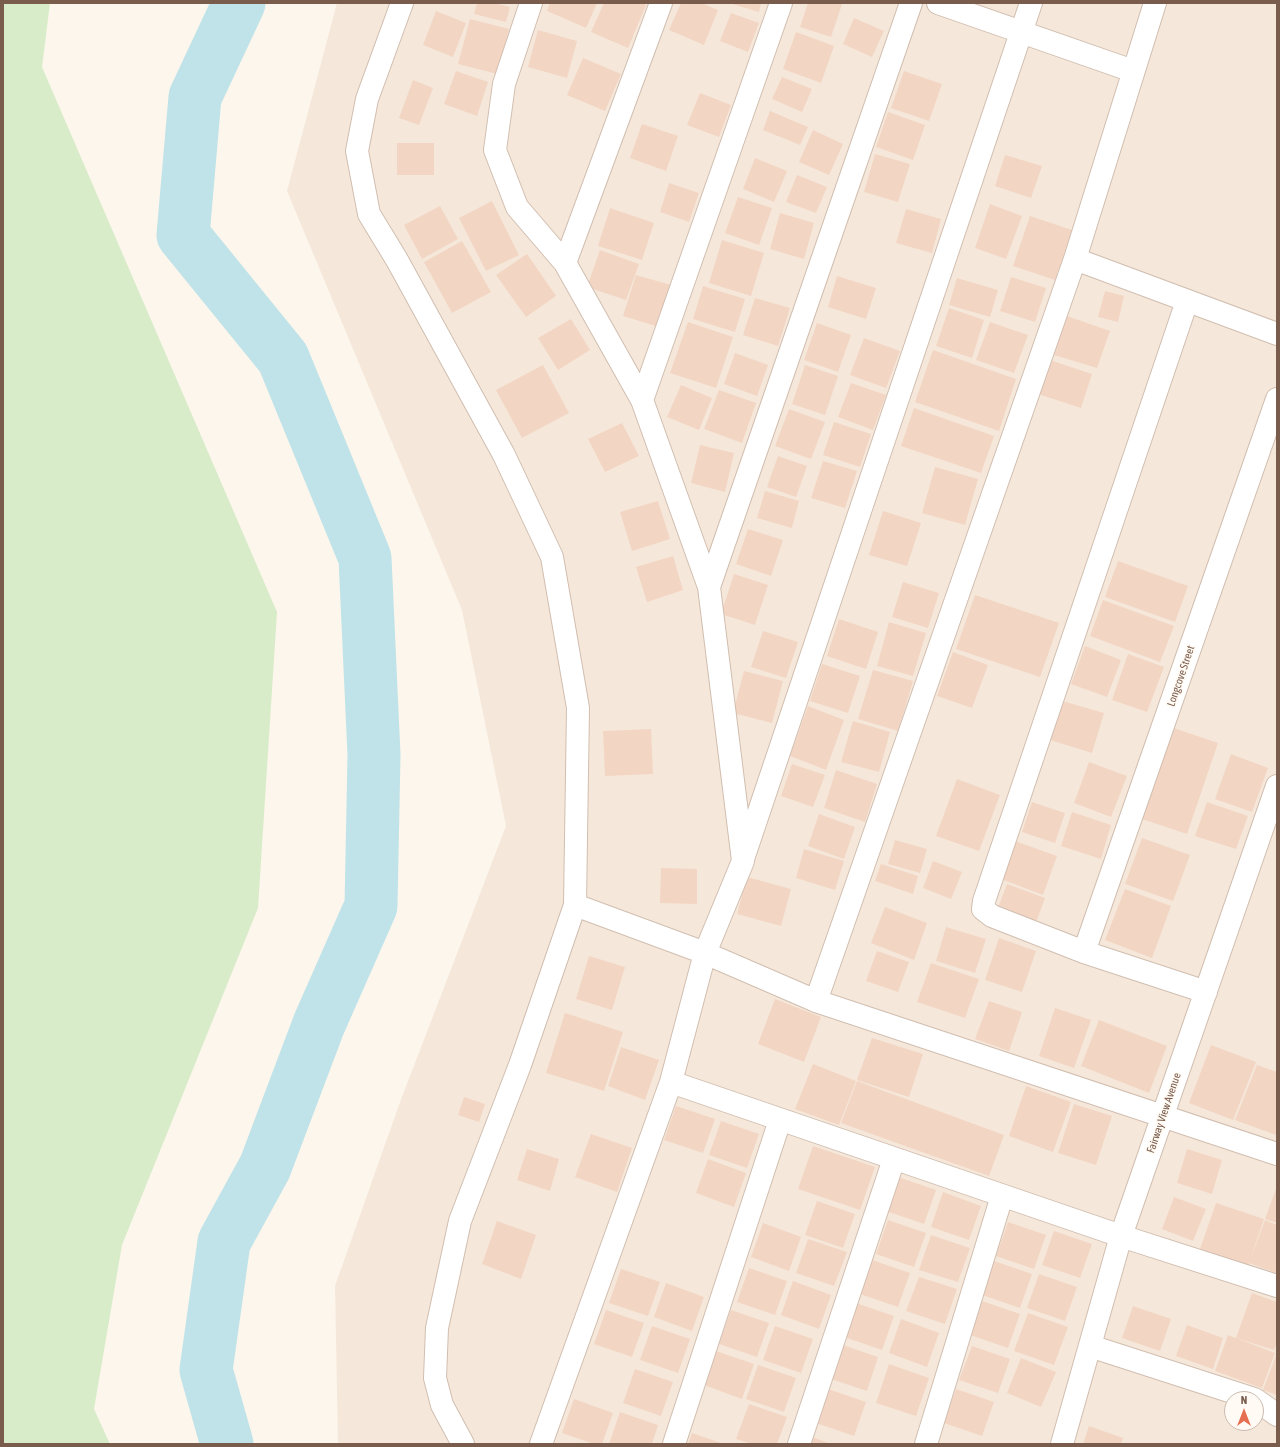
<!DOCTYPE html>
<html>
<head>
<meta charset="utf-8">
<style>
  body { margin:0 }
  #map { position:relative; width:1280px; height:1447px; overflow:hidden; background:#fdf6ec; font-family:"Asap Condensed",sans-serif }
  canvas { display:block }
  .frame { position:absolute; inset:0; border:4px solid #7a5c4d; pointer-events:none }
  .north { position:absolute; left:1224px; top:1391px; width:40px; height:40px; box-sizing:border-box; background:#fffaf3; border:1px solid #cabbb1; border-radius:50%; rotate:0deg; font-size:11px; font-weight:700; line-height:16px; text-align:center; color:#7a5c4d }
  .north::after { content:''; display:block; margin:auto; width:14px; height:18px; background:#e76f51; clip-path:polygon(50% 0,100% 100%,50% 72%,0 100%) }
</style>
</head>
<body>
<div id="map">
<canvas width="1280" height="1447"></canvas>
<div class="frame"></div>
<div class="north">N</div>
</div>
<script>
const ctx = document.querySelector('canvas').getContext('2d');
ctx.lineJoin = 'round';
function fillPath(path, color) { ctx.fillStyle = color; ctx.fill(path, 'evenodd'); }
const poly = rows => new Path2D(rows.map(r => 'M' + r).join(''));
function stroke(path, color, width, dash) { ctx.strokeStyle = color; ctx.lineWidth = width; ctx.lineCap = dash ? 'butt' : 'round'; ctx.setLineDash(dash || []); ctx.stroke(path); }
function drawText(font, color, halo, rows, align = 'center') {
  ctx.font = font + ' "Asap Condensed",sans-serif'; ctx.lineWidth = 3; ctx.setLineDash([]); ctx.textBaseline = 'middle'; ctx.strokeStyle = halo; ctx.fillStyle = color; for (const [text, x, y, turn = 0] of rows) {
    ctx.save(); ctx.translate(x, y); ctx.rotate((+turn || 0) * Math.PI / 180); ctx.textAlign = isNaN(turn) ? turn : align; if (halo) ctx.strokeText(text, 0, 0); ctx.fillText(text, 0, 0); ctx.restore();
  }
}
const residential = poly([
  [337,3,1277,3,1277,1444,338,1444,335,1286,400,1102,506,826,462,610,287,191],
  [1232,1399,1256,1399,1256,1423,1232,1423]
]);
const green = poly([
  [3,3,50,3,42,67,277,612,258,908,122,1245,94,1409,110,1444,3,1444]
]);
const river = poly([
  [227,1444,206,1370,224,1242,265,1167,319,1024,371,906,374,755,365,558,283,358,183,235,195,97,239,3]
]);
const building = poly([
  [477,3,494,3,510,7,506,22,474,14],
  [550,3,597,3,586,28,547,11],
  [604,3,642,3,646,5,628,48,591,32],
  [681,3,702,3,718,10,704,45,669,30],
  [729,3,761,3,759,12],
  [808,3,842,4,831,37,800,27],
  [436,11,466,23,453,57,423,45],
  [731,13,759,23,748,52,720,41],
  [854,18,884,31,872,57,843,44],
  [470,19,509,29,497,74,458,64],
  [538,30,577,41,567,78,528,67],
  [796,32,834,46,821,83,783,69],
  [583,58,621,74,605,111,567,95],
  [456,71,488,82,477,116,444,104],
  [904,71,942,84,929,121,891,108],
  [782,77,812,89,802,112,772,99],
  [413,80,433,88,419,125,399,118],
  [700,93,731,105,719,137,687,125],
  [770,111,808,127,800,145,763,130],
  [888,112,925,125,913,160,876,147],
  [642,124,678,136,666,171,630,158],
  [813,130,843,144,829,175,799,162],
  [397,143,434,143,434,175,397,175],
  [875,154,910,164,898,202,864,192],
  [1005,155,1042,166,1031,198,995,186],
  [755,158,787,171,774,202,743,189],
  [797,175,827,187,816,213,786,202],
  [669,183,699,193,689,222,660,212],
  [738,197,772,208,759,245,725,233],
  [492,201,519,255,486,271,459,218],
  [990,204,1022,216,1006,259,975,248],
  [440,206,458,239,422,259,404,225],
  [610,208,654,223,642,260,598,246],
  [906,209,941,219,932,253,896,243],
  [780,213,814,223,804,259,770,249],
  [1030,216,1072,230,1055,280,1013,266],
  [722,240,764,253,751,296,709,283],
  [462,241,491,292,452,313,424,262],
  [600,250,639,264,626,300,587,287],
  [527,254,556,296,526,317,496,275],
  [636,275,671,285,659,327,623,316],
  [837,276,876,288,866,319,828,307],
  [1011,277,1046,288,1035,322,1000,311],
  [957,278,998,290,990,317,949,305],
  [703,286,745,299,735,332,693,319],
  [1105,291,1124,296,1118,322,1098,317],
  [755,298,790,308,778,346,743,335],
  [949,308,984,320,972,358,936,346],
  [1067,316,1110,331,1097,368,1054,355],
  [571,319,590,350,558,370,538,338],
  [688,322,733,337,716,388,670,373],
  [990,322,1028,335,1014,373,976,360],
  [817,323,851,335,838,372,804,360],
  [864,338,900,351,886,388,850,375],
  [933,350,1016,379,999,431,915,402],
  [735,353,768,365,757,396,724,384],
  [1050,360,1092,374,1081,408,1038,394],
  [543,365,569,413,522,438,496,390],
  [805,365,838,376,825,415,792,404],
  [851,383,886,395,873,430,838,417],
  [681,385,712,398,699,430,667,417],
  [719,390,756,403,742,443,704,429],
  [914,408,994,436,981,473,901,446],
  [789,409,825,422,811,459,775,446],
  [834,422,871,434,860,467,823,455],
  [622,423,639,456,605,472,588,439],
  [700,445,734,453,725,492,691,483],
  [778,456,807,466,796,497,767,487],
  [823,461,857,471,845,508,811,498],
  [935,467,978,479,965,525,922,513],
  [765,491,799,501,792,528,757,518],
  [658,501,670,539,632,551,620,512],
  [883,511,921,523,907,566,869,555],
  [748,529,783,540,771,576,736,564],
  [673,556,683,590,647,602,636,567],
  [1118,561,1188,586,1175,622,1105,597],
  [734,574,768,585,755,625,721,614],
  [903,582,939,593,928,628,892,617],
  [975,595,1059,623,1040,677,956,649],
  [1103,600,1174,626,1160,662,1090,636],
  [839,619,878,632,866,669,827,656],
  [889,622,926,633,913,676,877,666],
  [763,631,798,642,786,678,751,667],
  [1085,646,1121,660,1107,697,1071,684],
  [953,652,988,665,972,708,937,696],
  [1128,654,1164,667,1147,712,1112,700],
  [822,664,860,676,848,713,810,701],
  [873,670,913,681,898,731,858,719],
  [744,671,783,681,772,723,733,713],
  [1059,700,1104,713,1092,753,1047,739],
  [808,706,844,720,826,770,790,756],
  [853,721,890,732,879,772,841,762],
  [1171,727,1218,743,1187,834,1139,818],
  [651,729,653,774,605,776,603,731],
  [1231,754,1268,768,1252,812,1215,799],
  [1089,762,1127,776,1111,817,1074,803],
  [792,764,825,775,813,807,781,796],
  [836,770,877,784,865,822,824,808],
  [957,779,1000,795,979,851,936,836],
  [1032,802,1065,813,1055,843,1022,832],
  [1207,802,1248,816,1236,849,1195,836],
  [1072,812,1111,825,1101,859,1061,846],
  [819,814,855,827,844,859,808,846],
  [1142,838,1190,855,1173,901,1125,884],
  [895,840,927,849,920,873,888,864],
  [1015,841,1057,856,1043,895,1001,879],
  [804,849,844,861,835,890,796,878],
  [933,861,962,872,951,899,923,888],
  [881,864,918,876,913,894,875,881],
  [661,868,697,869,697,904,660,903],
  [747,877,791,889,781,926,737,914],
  [1007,884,1045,898,1034,928,996,913],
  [1125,889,1171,906,1152,958,1105,940],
  [885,907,927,923,914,960,871,943],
  [946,927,986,939,975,973,936,961],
  [999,938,1036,951,1022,992,985,980],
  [877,951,909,962,898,992,866,981],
  [589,956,625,967,612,1010,576,999],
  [931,963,979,979,965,1018,917,1002],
  [775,999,821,1017,804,1062,758,1044],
  [989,1001,1022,1012,1009,1051,975,1039],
  [1055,1008,1091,1020,1074,1068,1039,1056],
  [565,1013,623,1032,604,1091,546,1073],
  [1099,1020,1167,1046,1149,1093,1081,1066],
  [872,1038,923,1054,909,1097,857,1080],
  [1211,1045,1256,1062,1233,1120,1189,1103],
  [621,1047,659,1060,645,1100,608,1086],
  [813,1064,856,1081,839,1125,795,1109],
  [1257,1065,1277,1072,1276,1135,1235,1120],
  [857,1081,1004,1135,989,1176,841,1123],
  [1026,1086,1071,1102,1053,1152,1009,1136],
  [464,1097,485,1104,479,1122,458,1115],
  [1074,1104,1112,1116,1096,1165,1058,1153],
  [676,1106,715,1119,703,1153,664,1140],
  [721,1121,759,1134,747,1168,709,1155],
  [591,1134,632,1148,617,1192,575,1177],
  [813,1146,875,1167,860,1210,798,1189],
  [527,1149,559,1159,550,1191,517,1180],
  [1187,1149,1222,1160,1212,1194,1177,1183],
  [708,1159,746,1173,734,1207,696,1193],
  [898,1177,936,1190,924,1224,886,1211],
  [1277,1186,1277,1223,1265,1219],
  [943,1192,981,1206,969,1240,931,1227],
  [1174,1197,1206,1209,1193,1241,1162,1229],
  [817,1201,855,1214,843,1248,805,1235],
  [1216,1203,1264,1219,1248,1266,1200,1249],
  [888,1220,926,1233,914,1267,876,1254],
  [1265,1220,1277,1225,1277,1273,1249,1263],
  [497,1221,536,1235,521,1279,482,1264],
  [1008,1222,1046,1235,1034,1269,996,1256],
  [763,1223,801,1237,789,1271,751,1257],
  [1054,1231,1092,1244,1080,1278,1042,1265],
  [931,1235,970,1248,958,1282,919,1270],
  [808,1239,847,1252,834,1286,796,1273],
  [872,1260,910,1273,898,1307,860,1294],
  [994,1261,1032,1274,1020,1308,982,1295],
  [749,1268,787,1281,775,1315,737,1302],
  [621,1269,660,1282,648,1316,609,1303],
  [1039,1274,1077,1287,1065,1321,1027,1308],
  [919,1277,957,1289,945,1324,906,1311],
  [793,1281,831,1295,819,1329,781,1315],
  [666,1283,704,1297,692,1331,654,1317],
  [1252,1293,1277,1302,1277,1343,1274,1350,1236,1338],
  [982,1301,1020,1314,1008,1348,970,1335],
  [856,1303,894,1316,882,1350,844,1337],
  [1133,1306,1171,1319,1160,1351,1122,1338],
  [606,1310,644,1323,632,1357,594,1344],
  [731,1310,769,1323,757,1357,719,1344],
  [1028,1313,1068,1327,1054,1365,1014,1351],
  [901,1319,939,1333,927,1367,889,1353],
  [1187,1325,1223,1338,1213,1369,1176,1356],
  [652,1326,690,1339,678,1373,640,1360],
  [775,1326,813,1339,801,1373,763,1360],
  [1228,1335,1275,1353,1262,1388,1215,1371],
  [840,1344,878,1357,867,1391,828,1378],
  [972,1346,1010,1359,998,1393,959,1380],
  [716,1351,754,1364,742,1399,704,1385],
  [1277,1353,1277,1395,1263,1390],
  [1021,1358,1056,1372,1041,1407,1007,1393],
  [889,1364,929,1378,916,1416,876,1403],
  [758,1365,796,1378,784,1412,746,1399],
  [635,1369,673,1382,661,1416,623,1403],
  [828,1389,866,1402,854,1436,816,1423],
  [956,1389,994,1402,982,1436,944,1423],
  [574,1399,613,1413,602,1444,594,1444,562,1433],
  [749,1404,787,1417,777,1444,752,1444,736,1439],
  [620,1412,658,1425,652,1444,609,1444],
  [1089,1426,1123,1438,1121,1444,1083,1444],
  [692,1433,724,1444,688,1444],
  [812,1437,831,1444,810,1444]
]);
const minor = poly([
  [402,3,367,99,357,151,369,214,397,260,504,455,552,557,578,708,575,905,520,1065,460,1221,437,1328,435,1378,442,1405,463,1444],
  [531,3,504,84,495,150,517,207,565,263,642,400,709,587,743,861,705,953,671,1082,541,1444],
  [938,3,1133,71],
  [1075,259,1277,334],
  [565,263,661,3],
  [1187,301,984,901,983,909,992,916,1084,952,1206,992],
  [642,400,781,3],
  [709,587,911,3],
  [744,856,1031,3],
  [575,905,705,953,816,1001,1277,1154],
  [1084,952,1277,399],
  [816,1001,1075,259,1155,3],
  [671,1082,1121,1236,1277,1286],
  [1090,1346,1254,1399],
  [1256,1400,1277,1415],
  [674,1444,780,1120],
  [799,1444,894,1159],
  [926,1444,1002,1196],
  [1062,1444,1121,1236,1277,786]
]);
const streetNames = [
  ["Longcove Street",1181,676,-71],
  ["Fairway View Avenue",1164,1113,-71]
];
fillPath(residential, '#f5e8da');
fillPath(green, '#d8ecc9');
stroke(river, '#bfe3e8', 53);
fillPath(building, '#f3d5c3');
stroke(minor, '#d1beb0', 24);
stroke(minor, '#fff', 22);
drawText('11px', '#7a5c4d', '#fffaf3', streetNames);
</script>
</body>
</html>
